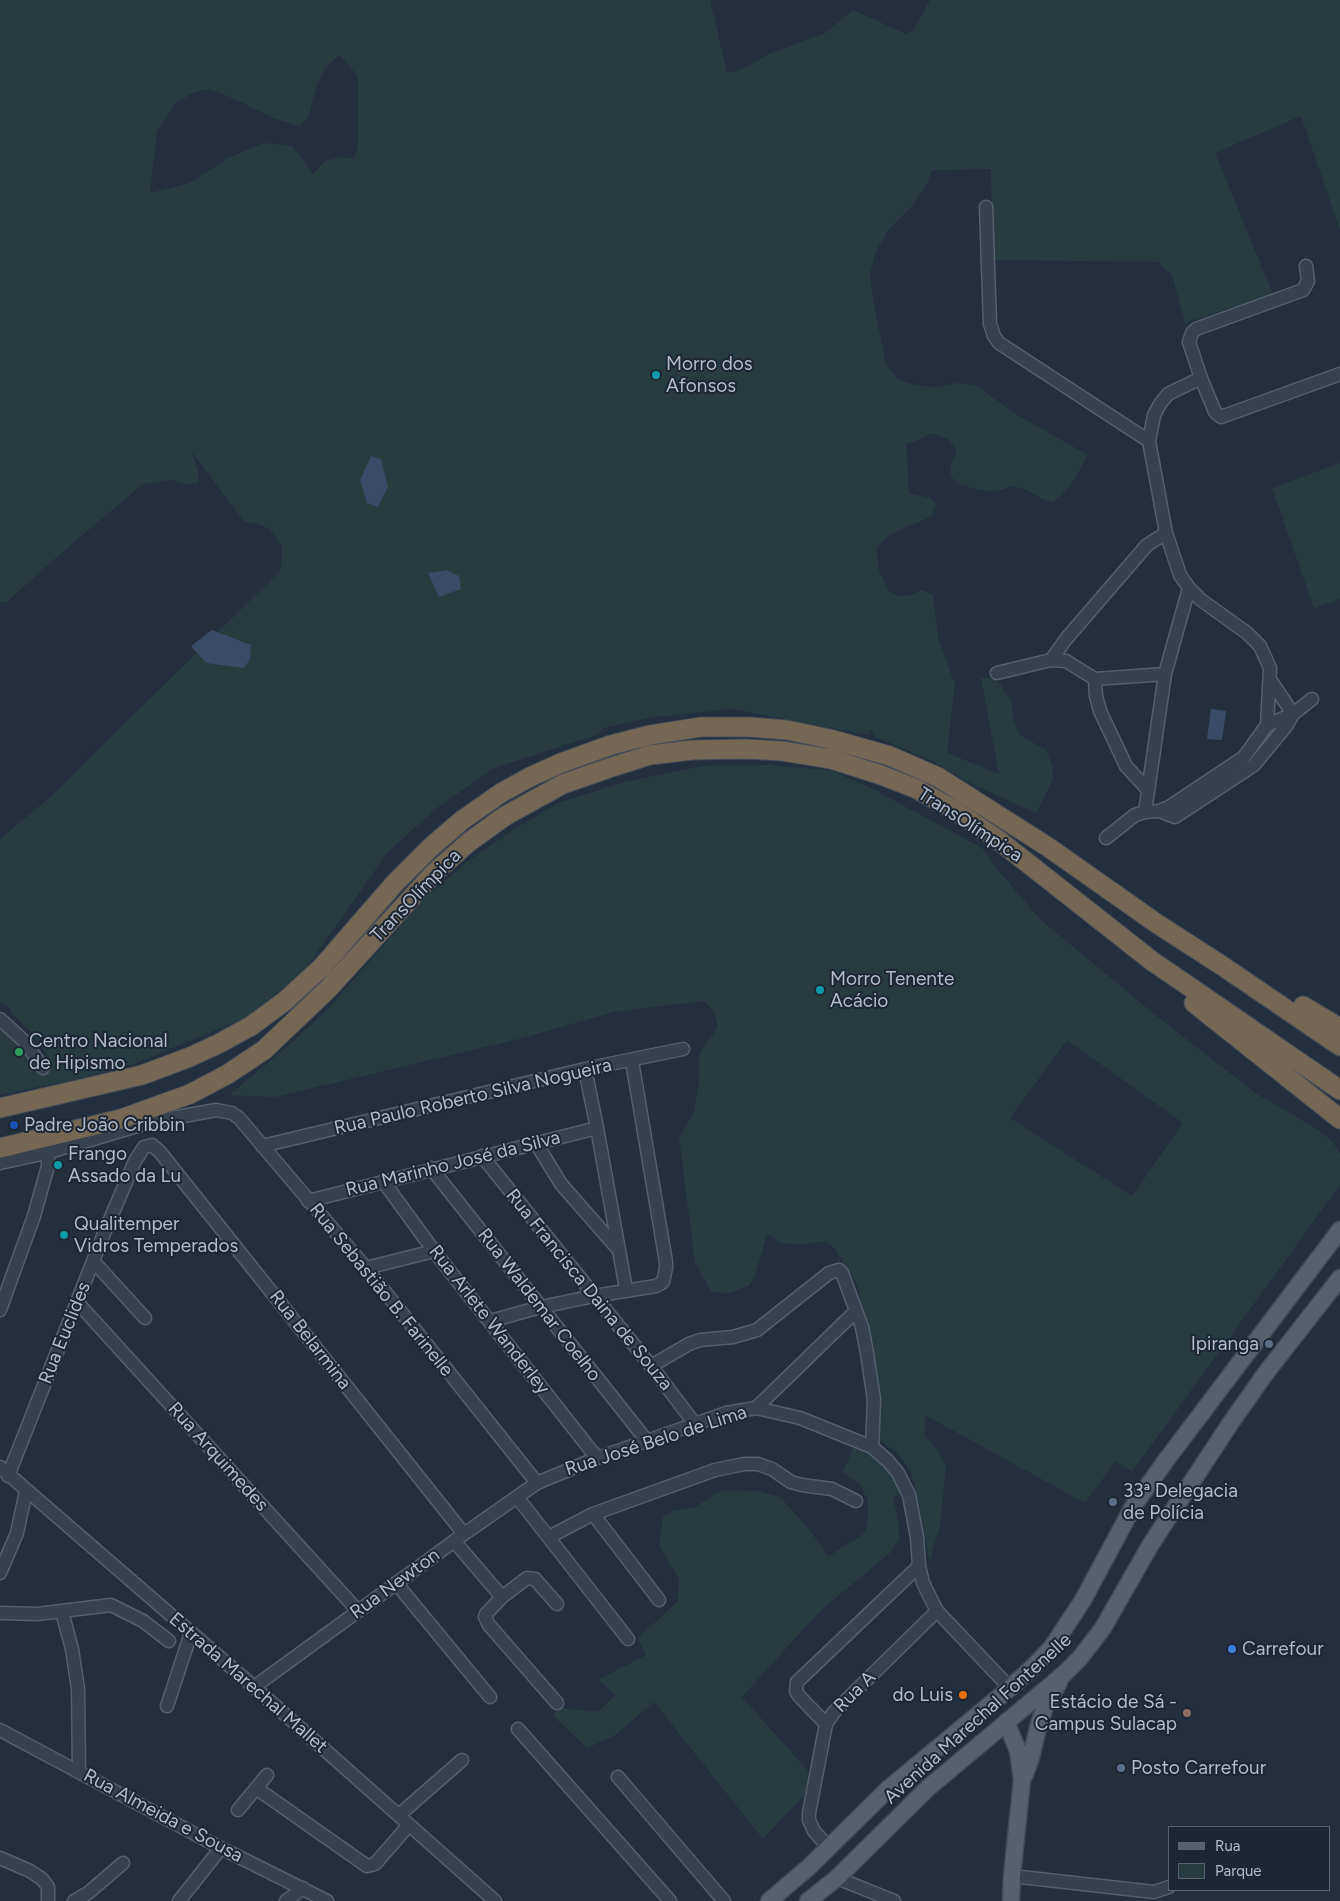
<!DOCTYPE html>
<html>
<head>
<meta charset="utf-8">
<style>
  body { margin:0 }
  #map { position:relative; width:1340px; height:1901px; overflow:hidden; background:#242f3e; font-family:Figtree,sans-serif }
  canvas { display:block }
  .legend { position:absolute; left:1168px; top:1826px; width:162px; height:65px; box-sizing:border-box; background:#1d2633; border:1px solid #59626f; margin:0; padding:6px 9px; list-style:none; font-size:15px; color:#b4bcc9 }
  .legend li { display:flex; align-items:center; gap:10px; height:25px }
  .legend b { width:25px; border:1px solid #59626f }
</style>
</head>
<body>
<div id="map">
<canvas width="1340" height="1901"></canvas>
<ul class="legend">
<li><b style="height:6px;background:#56606e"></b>Rua</li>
<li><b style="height:14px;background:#263c3f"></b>Parque</li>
</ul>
</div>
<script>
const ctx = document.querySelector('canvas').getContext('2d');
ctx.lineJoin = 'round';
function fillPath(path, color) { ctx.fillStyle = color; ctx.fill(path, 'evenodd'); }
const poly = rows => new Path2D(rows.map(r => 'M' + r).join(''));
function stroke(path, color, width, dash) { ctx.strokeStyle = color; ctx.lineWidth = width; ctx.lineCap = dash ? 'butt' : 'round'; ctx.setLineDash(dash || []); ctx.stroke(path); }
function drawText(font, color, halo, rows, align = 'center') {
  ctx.font = font + ' Figtree,sans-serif'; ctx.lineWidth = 4; ctx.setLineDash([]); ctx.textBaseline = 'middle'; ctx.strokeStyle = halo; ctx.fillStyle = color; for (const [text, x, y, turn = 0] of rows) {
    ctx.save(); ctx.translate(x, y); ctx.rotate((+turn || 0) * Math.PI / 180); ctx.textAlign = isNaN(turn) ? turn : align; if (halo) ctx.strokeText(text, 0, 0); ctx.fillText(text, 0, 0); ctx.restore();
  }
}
const green = poly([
  [0,0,710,0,727,73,741,70,769,54,825,33,853,10,906,34,914,29,930,0,1340,0,1340,230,1301,116,1215,153,1273,294,1185,323,1172,275,1158,262,993,260,991,169,932,170,927,184,912,206,889,229,876,251,870,274,874,305,886,364,898,379,915,385,936,387,957,383,975,385,1019,416,1088,455,1071,485,1053,502,1042,499,1027,490,1012,486,1002,490,986,491,960,485,951,477,950,468,957,450,947,438,932,433,915,442,906,444,909,493,931,498,936,505,932,515,924,520,901,529,885,538,877,548,879,571,888,590,897,596,911,595,922,590,933,595,938,639,955,684,947,753,999,774,981,678,991,678,999,683,1012,702,1013,720,1020,735,1046,750,1052,765,1053,780,1036,813,970,783,932,761,876,737,870,729,869,735,733,709,654,717,604,728,596,735,494,768,437,808,388,852,305,970,246,1018,131,1065,77,1079,0,1095,0,1025,49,1058,33,1034,12,1014,10,1008,0,1002,0,839,49,798,280,571,282,561,282,547,276,537,269,529,258,524,244,522,192,452,198,471,199,483,187,484,172,480,143,484,59,555,7,602,0,602],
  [339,55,358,76,358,148,353,159,342,157,325,161,313,174,292,146,264,143,228,158,190,183,150,193,157,131,175,104,194,92,209,89,230,97,274,118,299,127,309,116,314,94,325,68],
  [1340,463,1340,599,1314,608,1272,488],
  [767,765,830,770,867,786,982,848,1002,875,1041,920,1159,1018,1257,1094,1317,1129,1333,1142,1340,1154,1340,1185,1132,1472,1116,1461,1085,1503,925,1415,925,1435,940,1454,946,1467,940,1526,926,1572,929,1558,917,1494,910,1471,898,1454,880,1440,878,1398,870,1344,857,1284,835,1249,826,1241,802,1244,782,1243,767,1234,756,1273,749,1286,727,1294,711,1291,695,1263,679,1137,694,1112,699,1081,699,1056,704,1046,718,1027,715,1014,704,1001,614,1012,519,1039,275,1097,229,1095,275,1057,325,1012,428,895,468,861,513,830,558,803,624,782,702,766],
  [1067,1040,1183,1123,1132,1196,1010,1118],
  [854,1446,864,1449,883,1462,897,1481,900,1495,893,1496,898,1520,899,1539,890,1553,821,1610,742,1697,808,1771,806,1793,763,1839,654,1702,614,1736,587,1748,553,1716,558,1706,572,1710,598,1711,616,1695,598,1680,646,1655,638,1638,678,1601,679,1579,659,1545,663,1517,673,1511,695,1507,722,1490,757,1491,780,1497,804,1523,829,1556,865,1533,868,1520,868,1500,859,1484,843,1472]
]);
const water = poly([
  [371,456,381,459,388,487,378,507,367,503,360,480],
  [447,570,459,576,461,589,439,597,428,573],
  [212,630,251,645,250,659,244,668,206,663,191,646],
  [1211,709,1226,711,1222,740,1207,739]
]);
const minor = poly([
  [986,207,990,324,994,336,999,343,1149,441],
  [1201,378,1215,412,1221,417,1340,374],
  [1051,660,1066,639,1147,545,1166,533],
  [997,673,1051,660,1066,661,1095,679,1165,674],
  [1095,679,1096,696,1100,711,1126,766,1148,790],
  [1271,681,1293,714],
  [1267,725,1270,668,1260,646,1247,633,1201,600,1189,588,1180,575,1166,533,1149,441,1154,415,1160,404,1168,394,1201,378,1189,342,1192,333,1196,329,1303,290,1308,281,1306,266],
  [1159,811,1175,817,1254,765,1287,725,1293,714],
  [1145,812,1165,674,1189,588],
  [1106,838,1135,815,1145,812,1159,811,1169,807,1244,757,1267,725,1293,714,1312,699],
  [0,1019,25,1042,43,1068],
  [585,1069,597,1128,626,1289],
  [536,1143,561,1184,617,1248],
  [262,1146,585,1069,683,1049],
  [482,1156,651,1366,695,1424],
  [0,1163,46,1153,151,1122,216,1110,232,1113,239,1118,366,1268,537,1483],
  [431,1168,647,1441],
  [383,1181,434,1251,597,1458],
  [308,1201,597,1128],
  [94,1262,145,1318],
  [366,1268,434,1251],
  [77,1302,358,1611],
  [0,1310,34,1216,48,1166,48,1156,46,1153],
  [490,1321,541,1307,594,1296,656,1286,663,1282,666,1268,666,1262,632,1061],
  [651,1366,689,1344,700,1340,733,1337,757,1330,829,1273,839,1270,842,1273,862,1327,867,1353,874,1400,872,1447],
  [756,1408,856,1311],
  [0,1467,254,1687,495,1901],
  [8,1476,105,1231,135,1161,144,1147,152,1145,160,1152,464,1534],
  [517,1497,628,1639],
  [593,1514,659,1600],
  [549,1537,593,1514,715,1470,744,1464,758,1464,772,1469,791,1482,802,1485,832,1489,856,1501],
  [454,1541,502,1597],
  [0,1573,17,1533,26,1491],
  [396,1583,490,1697],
  [62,1612,72,1649,78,1689,79,1772],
  [0,1613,37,1614,111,1605,143,1621,169,1641],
  [254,1687,464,1534,537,1483,597,1458,647,1441,726,1413,756,1408,800,1418,872,1447,888,1461,898,1473,909,1495,917,1537,919,1566,923,1583,937,1611,1010,1688],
  [557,1703,489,1625,485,1617,486,1614,502,1597,527,1578,535,1579,557,1604],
  [167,1706,191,1633],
  [826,1724,799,1696,796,1691,797,1682,919,1566],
  [518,1729,670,1901],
  [0,1730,221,1848,327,1901],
  [618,1777,724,1901],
  [256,1788,367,1866,375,1864,409,1825],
  [238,1810,267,1775],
  [399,1815,462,1760],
  [828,1847,814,1831,809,1820,809,1813,826,1724,834,1712,937,1611],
  [0,1858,30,1871,42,1879,48,1887,48,1901],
  [1012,1876,1154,1892,1169,1887],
  [837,1878,894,1901],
  [74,1901,88,1893,123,1863],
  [179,1901,221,1848],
  [286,1901,303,1888]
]);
const major = poly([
  [1006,1722,1018,1751,1022,1780,1012,1876,1011,1901],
  [1024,1776,1030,1761,1039,1724,1045,1707,1059,1682],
  [769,1901,809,1867,888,1789,1010,1688,1034,1666,1052,1647,1083,1600,1134,1505,1167,1459,1340,1230],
  [808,1901,837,1878,928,1788,1064,1674,1080,1658,1103,1628,1151,1544,1230,1424,1265,1374,1340,1278]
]);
const highway = poly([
  [1194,1003,1340,1119],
  [1303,1006,1340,1028],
  [0,1108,142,1075,190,1057,218,1044,251,1026,285,1001,322,967,395,883,430,848,461,821,501,793,530,777,561,763,611,745,650,735,701,727,749,727,787,730,830,739,890,756,938,777,1048,847,1156,923,1224,967,1340,1046],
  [0,1148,121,1119,190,1094,228,1074,264,1050,328,989,434,873,469,842,505,816,563,784,609,768,650,755,692,750,746,749,782,751,831,759,881,775,917,789,956,811,997,839,1152,961,1340,1090]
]);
const markers = [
  [656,375,5,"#0f9aa8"],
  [820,990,5,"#0f9aa8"],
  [19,1052,5,"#2e9e5b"],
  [14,1125,5,"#1a4fb4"],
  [58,1165,5,"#0f9aa8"],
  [64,1235,5,"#0f9aa8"],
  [1269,1344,5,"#5c6f8a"],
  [1113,1502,5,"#5c6f8a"],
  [1232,1649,5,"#3f7fe0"],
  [963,1695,5,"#e8710a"],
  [1187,1713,5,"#8d6e63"],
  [1121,1768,5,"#5c6f8a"]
];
const poiNames = [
  ["Morro dos",666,364],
  ["Afonsos",666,386],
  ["Morro Tenente",830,979],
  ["Acácio",830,1001],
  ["Centro Nacional",29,1041],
  ["de Hipismo",29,1063],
  ["Padre João Cribbin",24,1125],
  ["Frango",68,1154],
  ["Assado da Lu",68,1176],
  ["Qualitemper",74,1224],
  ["Vidros Temperados",74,1246],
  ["Ipiranga",1259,1344,"right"],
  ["33ª Delegacia",1123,1491],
  ["de Polícia",1123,1513],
  ["Carrefour",1242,1649],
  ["do Luis",953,1695,"right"],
  ["Estácio de Sá -",1177,1702,"right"],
  ["Campus Sulacap",1177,1724,"right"],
  ["Posto Carrefour",1131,1768]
];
const streetNames = [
  ["TransOlímpica",970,825,33],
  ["TransOlímpica",416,896,-46],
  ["Rua Paulo Roberto Silva Nogueira",473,1097,-13],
  ["Rua Marinho José da Silva",453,1164,-14],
  ["Rua Sebastião B. Farinelle",381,1290,51],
  ["Rua Francisca Daina de Souza",589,1290,51],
  ["Rua Waldemar Coelho",539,1305,52],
  ["Rua Arlete Wanderley",489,1320,52],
  ["Rua Euclides",65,1333,-68],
  ["Rua Belarmina",310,1340,52],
  ["Rua José Belo de Lima",656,1441,-18],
  ["Rua Arquimedes",218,1457,48],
  ["Rua Newton",395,1584,-36],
  ["Estrada Marechal Mallet",248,1683,41],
  ["Rua A",855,1692,-45],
  ["Avenida Marechal Fontenelle",978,1719,-42],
  ["Rua Almeida e Sousa",163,1816,28]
];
fillPath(green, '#263c3f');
fillPath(water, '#394c67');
stroke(minor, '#565f6c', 15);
stroke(major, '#414a57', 19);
stroke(highway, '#434c59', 21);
stroke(minor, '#38414e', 12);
stroke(major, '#56606e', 16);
stroke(highway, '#746855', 19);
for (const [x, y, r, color] of markers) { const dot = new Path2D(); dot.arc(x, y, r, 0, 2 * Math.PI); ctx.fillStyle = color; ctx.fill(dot); stroke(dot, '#1d2633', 2); }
drawText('19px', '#b4bcc9', '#1d2633', poiNames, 'left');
drawText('19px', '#b4bcc9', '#1d2633', streetNames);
</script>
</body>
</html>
